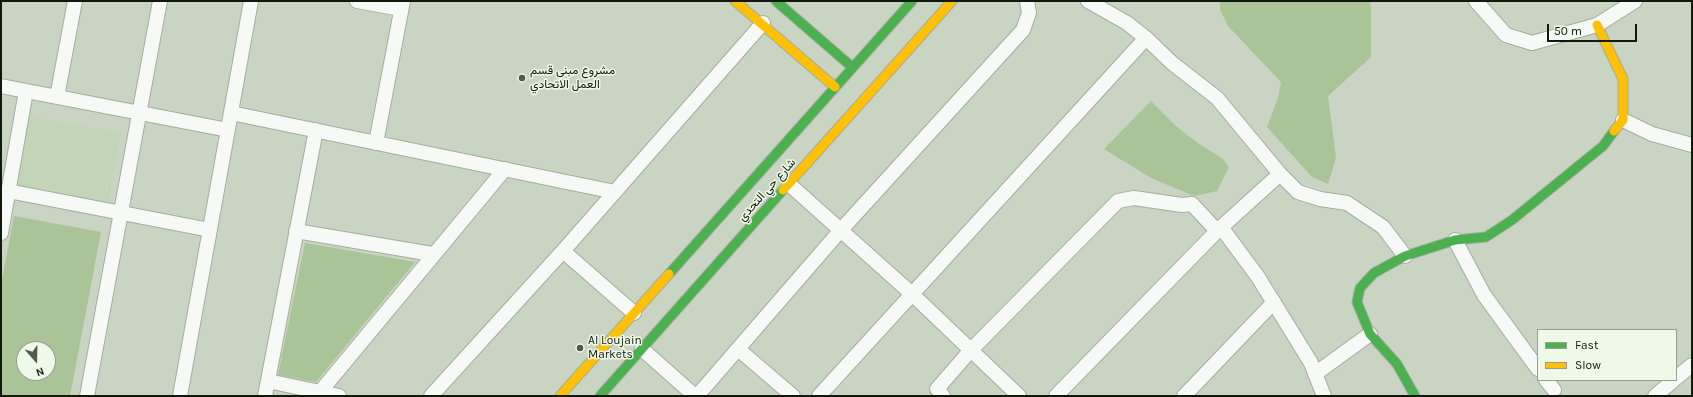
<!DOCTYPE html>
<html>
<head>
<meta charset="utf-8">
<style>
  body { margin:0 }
  #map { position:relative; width:1693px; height:397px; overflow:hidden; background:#c9d4c2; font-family:Karla,sans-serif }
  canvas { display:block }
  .frame { position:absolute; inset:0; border:2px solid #11180c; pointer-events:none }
  .legend { position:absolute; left:1537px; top:329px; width:140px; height:52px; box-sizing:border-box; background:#eef9e8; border:1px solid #969f90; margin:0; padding:5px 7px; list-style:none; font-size:12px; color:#11180c }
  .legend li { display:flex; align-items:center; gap:8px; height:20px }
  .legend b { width:20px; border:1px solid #969f90 }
  .north { position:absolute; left:16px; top:341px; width:40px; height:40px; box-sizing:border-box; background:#eef9e8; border:1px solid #969f90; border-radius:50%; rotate:160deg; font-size:11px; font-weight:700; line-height:16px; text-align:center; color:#11180c }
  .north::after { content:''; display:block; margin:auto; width:14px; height:18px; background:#515a4c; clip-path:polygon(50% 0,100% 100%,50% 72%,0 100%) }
  .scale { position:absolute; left:1547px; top:24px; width:90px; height:18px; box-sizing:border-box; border:2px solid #11180c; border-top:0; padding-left:5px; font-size:12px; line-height:14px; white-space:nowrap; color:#11180c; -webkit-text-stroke:3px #eef9e8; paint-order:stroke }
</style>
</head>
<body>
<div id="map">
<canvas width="1693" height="397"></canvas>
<div class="frame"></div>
<ul class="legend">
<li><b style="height:5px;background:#4caf50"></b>Fast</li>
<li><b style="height:5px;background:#ffc107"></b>Slow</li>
</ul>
<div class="north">N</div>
<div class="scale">50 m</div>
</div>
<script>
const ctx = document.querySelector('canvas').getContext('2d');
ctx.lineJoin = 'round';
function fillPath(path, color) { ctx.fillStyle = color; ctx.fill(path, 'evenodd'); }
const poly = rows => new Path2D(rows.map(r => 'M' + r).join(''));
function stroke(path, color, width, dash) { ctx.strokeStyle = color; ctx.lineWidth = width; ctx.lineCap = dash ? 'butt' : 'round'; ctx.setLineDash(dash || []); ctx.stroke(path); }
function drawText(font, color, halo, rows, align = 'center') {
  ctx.font = font + ' Karla,Vazirmatn,sans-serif'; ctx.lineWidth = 3; ctx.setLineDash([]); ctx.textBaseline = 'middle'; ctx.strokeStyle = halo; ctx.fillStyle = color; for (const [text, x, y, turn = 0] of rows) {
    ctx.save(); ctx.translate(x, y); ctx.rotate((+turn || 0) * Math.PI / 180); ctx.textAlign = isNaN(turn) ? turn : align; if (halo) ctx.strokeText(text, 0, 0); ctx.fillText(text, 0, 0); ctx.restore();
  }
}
const built = poly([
  [26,116,121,133,108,204,14,190]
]);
const green = poly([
  [1220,1,1370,1,1371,9,1371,57,1328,96,1336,158,1328,184,1312,177,1267,127,1278,98,1281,82,1228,26,1220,10],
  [1151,101,1176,126,1199,144,1222,158,1229,167,1217,191,1194,196,1151,178,1104,149],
  [14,216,101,232,70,396,1,396,1,286],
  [24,349,48,349,48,373,24,373],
  [305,243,415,262,316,382,278,375]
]);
const street = poly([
  [357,1,401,9],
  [1088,1,1127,23,1146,38,1172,63,1217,98,1280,174,1298,192,1320,199,1347,203,1383,227,1405,256],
  [1476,1,1506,35,1532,43,1597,25,1635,1],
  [1,86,228,130],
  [57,97,75,1],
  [231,113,615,192],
  [1623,120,1652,134,1692,145],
  [376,143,403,1],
  [789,184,912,294,1019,396],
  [8,191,210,230],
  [1221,227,1258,277,1311,363,1324,396],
  [296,231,432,254],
  [1,233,26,91],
  [1455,240,1484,295,1538,369],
  [563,251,634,313],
  [642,349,695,396],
  [738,349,793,396],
  [1315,374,1370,334],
  [1676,378,1692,365],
  [1546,380,1554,390],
  [268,381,339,396],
  [320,392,505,169],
  [87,396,160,1],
  [180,396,251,1],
  [265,396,316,130],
  [431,396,563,251,763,23],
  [697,396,840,231,1023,30,1029,13,1027,1],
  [819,396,1146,38],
  [943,396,937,389,970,351,1118,201,1134,198,1182,205,1192,204,1217,231],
  [1056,396,1217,231,1280,174],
  [1184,396,1274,302],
  [1655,396,1674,380]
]);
const fast = poly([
  [776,1,852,67],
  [669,274,912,1],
  [600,396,783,190],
  [1415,396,1397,364,1370,334,1357,302,1360,288,1374,273,1405,256,1455,240,1486,237,1512,220,1603,146,1614,131]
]);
const slow = poly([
  [735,1,835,87],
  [1597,25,1623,79,1623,120,1614,131],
  [783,190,952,1],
  [560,396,669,274]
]);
const markers = [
  [522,78,4,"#515a4c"],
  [580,348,4,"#515a4c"]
];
const poiNames = [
  ["مشروع مبنى قسم",530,71],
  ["العمل الاتحادي",530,85],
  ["Al Loujain",588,341],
  ["Markets",588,355]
];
const streetNames = [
  ["شارع حي التحدي",767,190,-48]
];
fillPath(built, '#c2d5b6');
fillPath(green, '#a9c496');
stroke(street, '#a5ad9f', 16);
stroke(fast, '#a5ad9f', 11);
stroke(slow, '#a5ad9f', 11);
stroke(street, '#f7f9f6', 14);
stroke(fast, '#4caf50', 9);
stroke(slow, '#ffc107', 9);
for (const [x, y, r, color] of markers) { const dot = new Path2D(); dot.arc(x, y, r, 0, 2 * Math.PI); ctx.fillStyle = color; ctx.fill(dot); stroke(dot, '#eef9e8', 1.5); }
drawText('12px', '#11180c', '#eef9e8', poiNames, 'left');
drawText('12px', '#11180c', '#eef9e8', streetNames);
</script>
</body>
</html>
